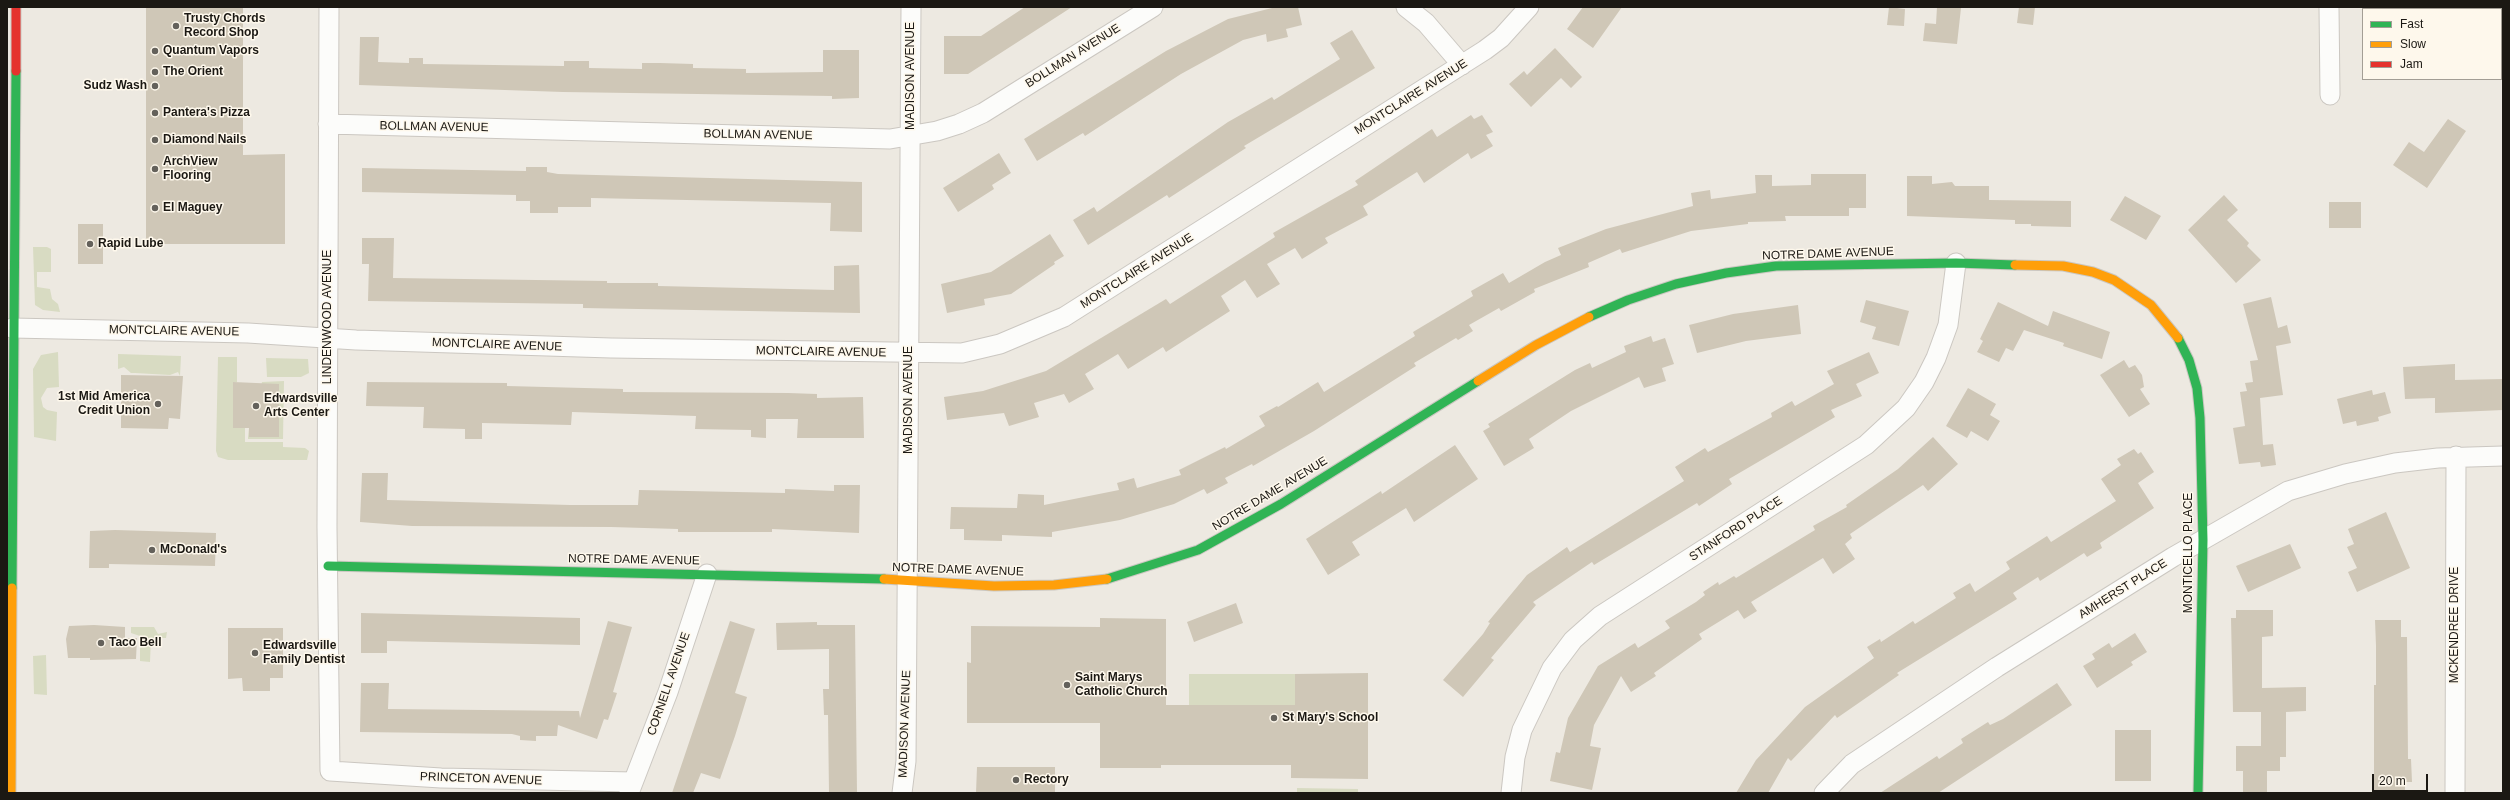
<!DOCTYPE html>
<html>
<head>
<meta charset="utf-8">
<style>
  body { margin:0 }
  #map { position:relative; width:2510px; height:800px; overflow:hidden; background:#ede9e1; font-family:Helvetica,sans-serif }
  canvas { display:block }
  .frame { position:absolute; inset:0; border:8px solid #1b1813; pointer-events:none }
  .legend { position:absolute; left:2362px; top:8px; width:140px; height:72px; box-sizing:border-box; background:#fef8ec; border:1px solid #a39e95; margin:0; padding:5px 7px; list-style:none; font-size:12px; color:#1b1813 }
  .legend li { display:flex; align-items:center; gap:8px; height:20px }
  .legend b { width:20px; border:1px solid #a39e95 }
  .scale { position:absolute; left:2372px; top:774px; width:56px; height:18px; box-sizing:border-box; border:2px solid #1b1813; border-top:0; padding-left:5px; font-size:12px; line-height:14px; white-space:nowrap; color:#1b1813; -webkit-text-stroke:3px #fef8ec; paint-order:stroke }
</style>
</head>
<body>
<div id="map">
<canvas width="2510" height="800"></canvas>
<div class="frame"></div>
<ul class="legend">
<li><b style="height:5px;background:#30b455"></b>Fast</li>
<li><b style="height:5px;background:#ff9f0a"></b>Slow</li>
<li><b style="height:5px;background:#e5322d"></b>Jam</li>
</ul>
<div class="scale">20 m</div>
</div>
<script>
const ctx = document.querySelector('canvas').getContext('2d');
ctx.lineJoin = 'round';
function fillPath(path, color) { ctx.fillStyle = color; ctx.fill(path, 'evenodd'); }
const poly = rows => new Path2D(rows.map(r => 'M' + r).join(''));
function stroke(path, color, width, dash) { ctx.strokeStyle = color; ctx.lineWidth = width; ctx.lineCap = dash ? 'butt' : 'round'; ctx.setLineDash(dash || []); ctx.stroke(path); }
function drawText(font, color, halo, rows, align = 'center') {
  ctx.font = font + ' Helvetica,sans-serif'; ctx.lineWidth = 3; ctx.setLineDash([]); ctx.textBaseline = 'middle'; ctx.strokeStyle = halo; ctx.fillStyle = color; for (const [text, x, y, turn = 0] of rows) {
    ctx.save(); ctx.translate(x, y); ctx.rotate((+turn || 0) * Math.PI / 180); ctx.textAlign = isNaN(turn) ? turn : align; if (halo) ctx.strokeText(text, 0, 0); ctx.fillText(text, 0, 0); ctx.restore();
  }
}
const green = poly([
  [33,247,47,247,51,249,51,272,37,272,37,287,50,289,52,299,58,304,60,312,43,310,35,305],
  [58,352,59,387,47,388,41,398,43,407,47,410,57,412,56,441,34,437,33,369,41,355],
  [118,354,181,356,180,376,178,372,170,375,135,373,131,373,124,367,118,369],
  [218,357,237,357,237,382,233,382,233,428,245,428,245,442,283,442,283,447,305,448,309,451,307,460,228,460,218,457,216,451],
  [266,358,308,359,309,373,301,377,267,377],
  [284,381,283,439,248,439,248,428,249,437,262,382],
  [131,627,154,627,158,634,167,632,166,638,151,638,150,662,140,661,140,636,131,633],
  [46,655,47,695,34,694,33,656],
  [1189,674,1295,674,1295,709,1275,709,1275,705,1189,705],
  [1297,788,1358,789,1358,793,1297,793]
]);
const building = poly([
  [146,7,243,7,243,155,285,154,285,244,146,244],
  [1025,7,1072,7,968,74,944,74,944,36,981,36],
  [1276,7,1298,7,1302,25,1286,29,1288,37,1267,42,1266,34,1243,40,1181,74,1085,136,1083,133,1037,161,1024,139,1166,51,1228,19],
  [1583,7,1622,7,1593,48,1567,29],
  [1889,7,1905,9,1904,26,1887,25],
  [1937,7,1961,8,1957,44,1923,41,1925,23,1936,24],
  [2019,7,2035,7,2033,25,2017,23],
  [1352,30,1375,68,1244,146,1246,148,1169,198,1167,195,1088,245,1073,220,1094,207,1097,212,1228,122,1272,97,1274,100,1340,59,1330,43],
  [360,37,379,37,378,62,409,63,409,58,423,58,423,64,564,66,564,61,589,61,589,68,642,69,642,63,660,63,693,64,693,68,746,69,746,73,823,72,823,50,859,50,859,98,832,99,832,96,563,92,359,85],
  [1555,48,1582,77,1571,88,1561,78,1531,107,1509,84,1524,71,1527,75],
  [1471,115,1474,119,1482,115,1493,132,1486,135,1493,146,1471,159,1468,153,1424,183,1417,172,1363,206,1368,215,1325,238,1328,243,1302,259,1295,248,1267,264,1280,284,1257,298,1245,280,1221,296,1230,311,1166,352,1163,347,1128,369,1118,354,1085,374,1094,389,1069,403,1064,394,1034,403,1039,417,1009,426,1004,413,947,420,944,397,983,391,1046,371,1166,299,1170,304,1275,237,1273,233,1358,185,1355,181,1432,129,1437,137],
  [2448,119,2466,131,2427,188,2393,165,2409,142,2424,152],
  [999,153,1011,173,992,185,994,189,958,212,943,188],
  [526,167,547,167,547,172,558,174,862,182,862,232,830,231,831,203,591,198,591,207,558,207,558,213,530,213,530,201,516,201,516,195,362,192,362,168,526,171],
  [1811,174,1866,174,1866,208,1849,208,1849,216,1785,216,1786,221,1748,222,1748,224,1691,231,1622,253,1620,249,1588,263,1589,267,1534,289,1535,292,1501,311,1499,308,1469,325,1473,331,1458,340,1456,338,1414,363,1416,366,1314,431,1253,466,1252,464,1225,478,1228,483,1207,494,1204,489,1174,504,1120,520,1052,532,1052,537,1002,535,1002,541,964,540,964,529,950,529,951,507,1017,508,1018,494,1044,495,1044,505,1119,490,1117,483,1134,478,1137,488,1181,475,1179,470,1225,447,1226,449,1265,426,1259,416,1277,406,1278,407,1318,382,1324,392,1415,336,1413,332,1473,296,1471,291,1503,273,1509,283,1545,262,1561,255,1558,248,1606,229,1693,206,1691,193,1710,190,1711,199,1756,193,1755,175,1772,175,1772,186,1811,185],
  [1907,176,1932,176,1932,184,1952,182,1955,186,1989,186,1989,200,2071,201,2071,227,2031,226,2031,224,2015,224,2015,220,1907,216],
  [2224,195,2238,210,2227,220,2249,243,2247,246,2261,260,2236,283,2188,230],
  [2125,196,2161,216,2146,240,2110,220],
  [2329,202,2361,202,2361,228,2329,228],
  [78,224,103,224,103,264,78,264],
  [1050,234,1064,256,1054,262,1055,264,1011,294,984,299,985,305,947,313,941,284,991,272],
  [362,238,394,238,393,278,607,281,607,283,658,283,658,286,834,290,834,266,859,265,860,313,583,308,583,304,368,301,369,264,362,264],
  [2271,297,2278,328,2287,325,2291,343,2276,346,2283,395,2260,398,2263,445,2273,444,2276,465,2261,467,2260,462,2239,464,2233,428,2245,426,2240,392,2247,391,2245,383,2253,382,2250,361,2258,360,2243,304],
  [1866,300,1909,311,1899,346,1872,339,1876,327,1860,322],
  [1998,302,2048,326,2053,311,2110,332,2102,359,2063,346,2064,343,2024,330,2013,351,2006,348,1999,362,1977,352,1983,341,1980,339],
  [1798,305,1801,334,1746,341,1697,353,1689,325,1733,314],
  [1651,336,1653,342,1665,338,1674,364,1662,368,1666,381,1644,388,1639,377,1571,411,1529,439,1534,448,1504,466,1483,431,1490,427,1488,424,1575,370,1590,363,1592,368,1626,352,1624,346],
  [1869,352,1879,373,1856,384,1862,396,1831,410,1835,417,1729,479,1732,484,1699,506,1697,503,1594,565,1592,562,1533,602,1536,605,1491,658,1494,660,1463,697,1443,680,1483,634,1490,623,1488,622,1527,575,1567,547,1570,552,1684,481,1675,467,1705,448,1708,452,1772,417,1771,413,1792,401,1795,406,1834,384,1827,371],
  [2124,360,2129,368,2135,365,2142,375,2144,387,2140,389,2150,404,2129,417,2100,375],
  [2455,364,2455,380,2503,379,2503,410,2435,413,2435,398,2405,399,2403,367],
  [121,375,183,376,180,419,169,418,168,429,121,428],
  [233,382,279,384,279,437,249,437,249,428,233,428],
  [367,382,507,383,507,386,623,389,623,392,788,393,817,394,817,398,863,397,864,438,797,438,798,419,766,419,766,438,751,437,751,430,695,429,696,416,572,412,571,425,482,423,482,439,465,439,465,429,423,428,424,407,366,406],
  [1968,388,1996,404,1990,415,2000,421,1988,441,1971,431,1967,438,1946,426],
  [2372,390,2373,395,2385,392,2391,413,2378,417,2379,421,2357,426,2356,421,2343,424,2337,399],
  [1933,437,1958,464,1928,491,1923,485,1850,534,1852,538,1845,544,1855,559,1833,574,1823,558,1751,602,1757,611,1744,619,1738,610,1699,634,1702,639,1654,673,1656,676,1631,692,1621,676,1594,725,1590,746,1601,748,1592,790,1550,781,1556,752,1560,753,1568,718,1598,666,1635,643,1638,648,1670,628,1665,621,1696,602,1705,595,1703,592,1718,582,1719,585,1734,576,1736,578,1815,530,1813,526,1847,507,1846,505,1898,469],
  [1455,445,1478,479,1414,522,1406,508,1352,542,1360,555,1328,575,1306,539,1381,491,1382,494],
  [2134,449,2138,454,2141,452,2154,472,2138,483,2154,508,2100,543,2102,548,2087,557,2084,553,2040,581,2038,577,2013,593,2017,599,1897,673,1899,675,1837,718,1835,715,1791,761,1788,758,1768,793,1736,793,1756,760,1805,707,1874,658,1867,647,1880,639,1881,642,1913,621,1915,624,1956,598,1953,593,1970,583,1975,592,2010,569,2006,562,2047,536,2051,542,2116,501,2101,479,2121,465,2117,459],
  [362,473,388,473,387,500,570,505,638,505,639,490,785,493,785,489,834,491,834,485,860,485,859,533,772,529,772,532,678,532,678,529,611,527,412,526,360,522],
  [2386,512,2410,568,2357,592,2348,572,2357,568,2347,547,2354,544,2348,529],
  [115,530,216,533,215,566,109,564,109,568,89,568,90,531],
  [2290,544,2301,568,2248,592,2236,566],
  [1236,603,1243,623,1194,642,1187,622],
  [2236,610,2273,610,2273,636,2262,637,2262,688,2306,687,2306,711,2286,712,2286,757,2280,757,2280,771,2267,771,2267,793,2243,793,2243,771,2236,771,2236,746,2261,746,2261,712,2233,712,2231,618,2236,618],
  [361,613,580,618,580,645,387,641,387,653,361,653],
  [1100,618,1166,619,1166,705,1295,705,1295,674,1368,673,1368,779,1291,778,1291,765,1161,765,1161,768,1100,768,1100,723,967,723,967,662,971,663,971,626,1100,627],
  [2375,620,2401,620,2401,637,2407,637,2408,759,2411,759,2412,782,2405,782,2405,793,2374,793,2374,685,2376,685,2376,646],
  [608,621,632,627,613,692,617,693,608,720,604,719,597,739,558,725,557,736,536,736,536,741,520,740,520,736,512,734,360,732,361,683,389,683,388,709,579,711,580,718],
  [730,621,755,629,735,693,747,697,735,736,720,779,701,773,693,793,672,793],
  [817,622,817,625,855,625,857,793,829,793,828,715,824,715,823,689,829,689,829,649,777,650,776,623],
  [94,625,125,627,125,638,137,638,136,659,90,660,90,658,68,658,66,639,69,626],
  [228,628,283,628,283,678,270,678,270,691,243,691,242,678,228,679],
  [2135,633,2147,652,2131,662,2133,665,2097,688,2083,666,2095,659,2092,654,2109,643,2112,648],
  [2057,683,2072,705,1938,793,1880,793,1937,756,1939,759,1963,743,1961,739,1988,722,1990,725,2003,719],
  [2115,730,2151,730,2151,781,2115,781],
  [977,767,1055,767,1055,793,976,793]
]);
const street = poly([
  [329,7,327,527,330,771,441,778,633,782],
  [1406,7,1426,23,1462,65],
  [2329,7,2330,95],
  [328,124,890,139,937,131,959,124,983,113,1153,7],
  [12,328,248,333,356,340,611,348,962,353,1000,344,1064,317,1485,50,1501,38,1529,7],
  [629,793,668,692,707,574],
  [902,793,906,761,911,7],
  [1511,793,1515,757,1522,730,1552,668,1573,640,1600,616,1866,445,1906,408,1924,382,1936,358,1948,325,1956,263],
  [1824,793,1852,764,1997,667,2173,557,2288,491,2345,474,2395,463,2438,458,2503,456],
  [2455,793,2456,456]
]);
const fast = poly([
  [1589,317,1628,300,1676,284,1726,273,1776,266,1956,263,2015,265],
  [2178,338,2189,360,2197,388,2200,418,2203,540,2198,793],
  [328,566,884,579],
  [1107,579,1198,550,1281,504,1478,381],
  [12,588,16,71]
]);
const slow = poly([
  [2015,265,2063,266,2093,272,2114,280,2151,305,2178,338],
  [1478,381,1536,345,1589,317],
  [884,579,994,586,1054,585,1107,579],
  [11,793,12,588]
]);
const jam = poly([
  [16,71,16,7]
]);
const markers = [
  [176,26,4,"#64615b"],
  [155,51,4,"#64615b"],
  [155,72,4,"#64615b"],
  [155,86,4,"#64615b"],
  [155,113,4,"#64615b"],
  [155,140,4,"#64615b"],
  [155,169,4,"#64615b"],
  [155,208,4,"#64615b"],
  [90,244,4,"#64615b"],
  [158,404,4,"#64615b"],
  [256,406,4,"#64615b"],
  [152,550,4,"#64615b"],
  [101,643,4,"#64615b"],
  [255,653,4,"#64615b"],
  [1067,685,4,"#64615b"],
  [1274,718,4,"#64615b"],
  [1016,780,4,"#64615b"]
];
const poiNames = [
  ["Trusty Chords",184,19],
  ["Record Shop",184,33],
  ["Quantum Vapors",163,51],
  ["The Orient",163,72],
  ["Sudz Wash",147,86,"right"],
  ["Pantera's Pizza",163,113],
  ["Diamond Nails",163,140],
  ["ArchView",163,162],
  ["Flooring",163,176],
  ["El Maguey",163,208],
  ["Rapid Lube",98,244],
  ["1st Mid America",150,397,"right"],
  ["Credit Union",150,411,"right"],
  ["Edwardsville",264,399],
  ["Arts Center",264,413],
  ["McDonald's",160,550],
  ["Taco Bell",109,643],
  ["Edwardsville",263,646],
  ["Family Dentist",263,660],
  ["Saint Marys",1075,678],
  ["Catholic Church",1075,692],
  ["St Mary's School",1282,718],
  ["Rectory",1024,780]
];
const streetNames = [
  ["BOLLMAN AVENUE",1073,56,-32],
  ["MADISON AVENUE",911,76,-90],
  ["MONTCLAIRE AVENUE",1411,97,-32],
  ["BOLLMAN AVENUE",434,127,1],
  ["BOLLMAN AVENUE",758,135,1],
  ["NOTRE DAME AVENUE",1828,254,-2],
  ["MONTCLAIRE AVENUE",1137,271,-32],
  ["LINDENWOOD AVENUE",328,317,-90],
  ["MONTCLAIRE AVENUE",174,331,1],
  ["MONTCLAIRE AVENUE",497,345,2],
  ["MONTCLAIRE AVENUE",821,352,1],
  ["MADISON AVENUE",909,400,-90],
  ["NOTRE DAME AVENUE",1270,494,-31],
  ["STANFORD PLACE",1736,529,-33],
  ["MONTICELLO PLACE",2189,553,-90],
  ["NOTRE DAME AVENUE",634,560,1],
  ["NOTRE DAME AVENUE",958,570,2],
  ["AMHERST PLACE",2123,589,-32],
  ["MCKENDREE DRIVE",2455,625,-90],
  ["CORNELL AVENUE",669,684,-71],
  ["MADISON AVENUE",905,724,-88],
  ["PRINCETON AVENUE",481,779,2]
];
fillPath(green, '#d8dbc2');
fillPath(building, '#cfc7b7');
stroke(street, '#cbc7c1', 21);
stroke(fast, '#cbc7c1', 11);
stroke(slow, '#cbc7c1', 11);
stroke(jam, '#cbc7c1', 11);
stroke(street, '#fcfcfa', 19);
stroke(fast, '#30b455', 9);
stroke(slow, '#ff9f0a', 9);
stroke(jam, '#e5322d', 9);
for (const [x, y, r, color] of markers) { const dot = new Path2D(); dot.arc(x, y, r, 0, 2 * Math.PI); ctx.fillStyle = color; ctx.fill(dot); stroke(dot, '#fef8ec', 1.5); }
drawText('bold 12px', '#1b1813', '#fef8ec', poiNames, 'left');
drawText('12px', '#1b1813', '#fef8ec', streetNames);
</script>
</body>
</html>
